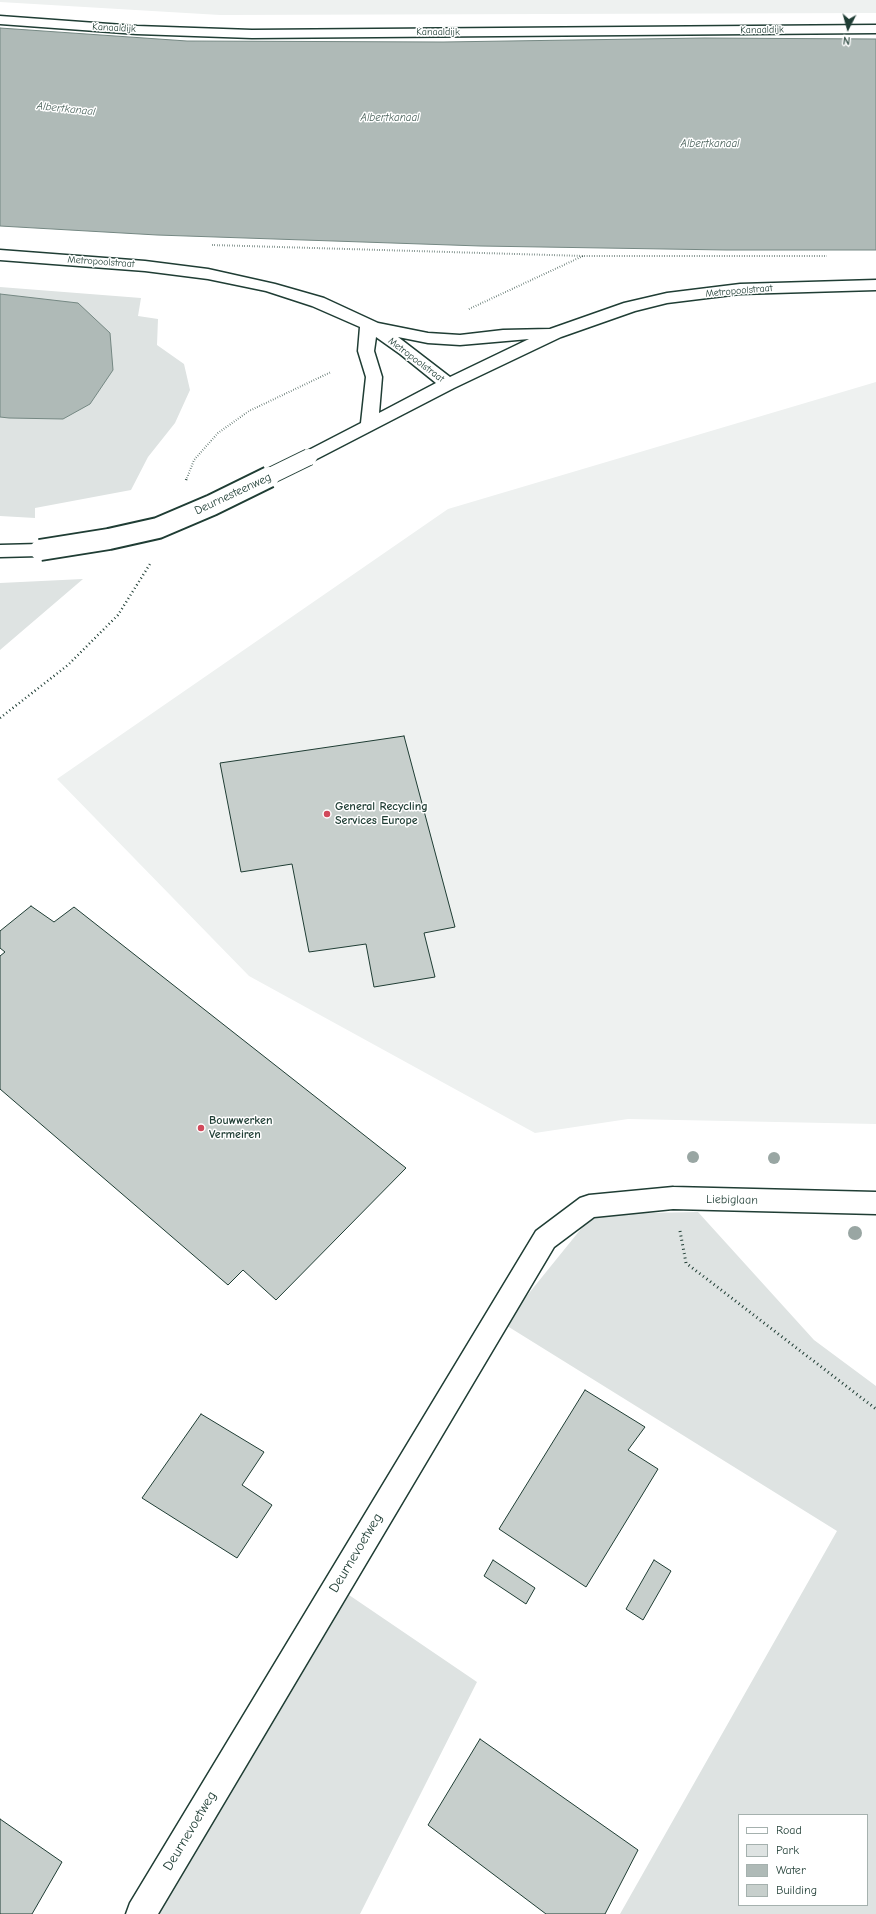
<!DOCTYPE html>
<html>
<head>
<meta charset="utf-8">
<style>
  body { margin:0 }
  #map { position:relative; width:876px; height:1914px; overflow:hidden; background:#fff; font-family:"Comic Neue",sans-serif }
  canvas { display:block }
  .legend { position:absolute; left:738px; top:1814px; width:130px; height:92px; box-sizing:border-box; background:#fff; border:1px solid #a5b1ae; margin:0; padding:5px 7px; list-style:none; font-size:12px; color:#1f3d34 }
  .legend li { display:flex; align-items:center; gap:8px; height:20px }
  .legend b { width:20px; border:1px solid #a5b1ae }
  .north { position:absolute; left:828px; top:8px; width:40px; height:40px; -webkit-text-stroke:3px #fff; paint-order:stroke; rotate:186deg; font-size:11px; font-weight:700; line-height:16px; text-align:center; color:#1f3d34 }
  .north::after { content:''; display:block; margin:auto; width:14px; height:18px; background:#1f3d34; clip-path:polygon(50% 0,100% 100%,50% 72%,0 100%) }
</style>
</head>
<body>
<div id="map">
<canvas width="876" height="1914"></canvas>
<ul class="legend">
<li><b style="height:5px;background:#fff"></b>Road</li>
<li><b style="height:11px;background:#dee3e2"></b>Park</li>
<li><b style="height:11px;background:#afbab7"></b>Water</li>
<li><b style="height:11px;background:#c7cfcc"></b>Building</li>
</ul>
<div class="north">N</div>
</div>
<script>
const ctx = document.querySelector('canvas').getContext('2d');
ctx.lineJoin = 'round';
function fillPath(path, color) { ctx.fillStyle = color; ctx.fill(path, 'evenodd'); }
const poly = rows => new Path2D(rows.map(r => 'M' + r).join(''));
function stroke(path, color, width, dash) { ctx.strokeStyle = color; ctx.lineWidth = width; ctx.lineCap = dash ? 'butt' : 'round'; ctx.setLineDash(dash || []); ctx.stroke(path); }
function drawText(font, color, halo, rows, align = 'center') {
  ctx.font = font + ' "Comic Neue",sans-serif'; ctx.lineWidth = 3; ctx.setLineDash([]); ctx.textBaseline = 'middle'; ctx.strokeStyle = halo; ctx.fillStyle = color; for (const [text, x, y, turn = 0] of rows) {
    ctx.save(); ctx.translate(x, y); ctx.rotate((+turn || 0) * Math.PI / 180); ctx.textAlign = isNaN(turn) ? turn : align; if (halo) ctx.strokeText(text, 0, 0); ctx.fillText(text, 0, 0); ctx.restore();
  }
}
const built = poly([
  [0,0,876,0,876,13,220,15,0,2],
  [876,382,876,1124,628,1119,535,1133,249,976,57,779,448,509]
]);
const green = poly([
  [0,287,141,298,138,316,158,319,157,345,184,364,190,390,175,423,148,457,131,490,35,508,35,518,0,516],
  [83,579,0,650,0,583],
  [698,1212,814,1340,876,1386,876,1914,620,1914,837,1531,504,1324,593,1214],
  [739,1815,867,1815,867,1905,739,1905],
  [349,1595,477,1682,360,1914,142,1914]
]);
const water = poly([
  [0,28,187,41,443,42,704,38,876,39,876,250,726,250,480,246,157,235,0,226,0,28],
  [0,294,78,303,110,333,113,370,90,404,63,419,9,418,0,417,0,294]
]);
const building = poly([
  [404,736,455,927,424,933,435,977,374,987,366,944,309,952,292,864,241,872,220,763,404,736],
  [31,906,54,922,74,907,406,1168,276,1300,243,1270,228,1285,0,1089,0,956,5,952,0,948,0,931,31,906],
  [585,1390,645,1427,628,1450,658,1469,586,1587,499,1529,585,1390],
  [201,1414,264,1452,242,1485,272,1505,237,1558,142,1498,201,1414],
  [493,1560,535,1588,526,1604,484,1576,493,1560],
  [654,1560,671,1571,643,1620,626,1609,654,1560],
  [480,1739,638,1850,605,1914,546,1914,428,1825,480,1739],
  [0,1819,62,1862,32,1914,0,1914,0,1819]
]);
const pathFar2 = poly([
  [212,245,584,256,827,256],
  [469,309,583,256],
  [187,478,194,460,218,433,249,411,331,372]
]);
const pathFar1 = poly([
  [186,480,187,477],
  [0,718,68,665,118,615,150,564]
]);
const path = poly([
  [680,1231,686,1263,876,1409]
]);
const minor = poly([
  [0,16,137,26,252,30,876,25,876,33,252,38,137,34,0,24,0,16],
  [0,250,145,261,208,269,275,284,324,298,378,323,428,333,460,335,503,330,550,329,624,303,667,293,740,284,876,280,876,290,740,294,667,303,635,311,561,337,454,388,309,463,303,461,300,457,303,453,361,423,366,377,358,351,360,327,312,306,266,291,208,279,145,271,0,260,0,250],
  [376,337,400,354,436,383,379,413,382,377,374,351,376,337],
  [398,337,428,343,460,345,529,339,450,377,398,337],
  [40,544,47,545,49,550,47,555,40,556,0,557,0,545,40,544],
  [673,1187,876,1192,876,1214,673,1209,594,1217,554,1247,158,1914,126,1914,130,1903,536,1231,580,1198,589,1195,673,1187]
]);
const minorBridgeFar1 = poly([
  [266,478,309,457]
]);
const minorBridge = poly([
  [40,550,109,539,158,528,212,505,269,477]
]);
const trees = [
  [693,1157,6],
  [774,1158,6],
  [855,1233,7]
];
const markers = [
  [327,814,4,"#d1495b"],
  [201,1128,4,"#d1495b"]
];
const farStreetnames = [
  ["Kanaaldijk",114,28,3],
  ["Kanaaldijk",762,30,-1],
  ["Kanaaldijk",438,32],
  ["Metropoolstraat",101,262,4],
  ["Metropoolstraat",739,291,-5],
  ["Metropoolstraat",416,360,37]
];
const farWaternames = [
  ["Albertkanaal",66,109,6],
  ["Albertkanaal",390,118],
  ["Albertkanaal",710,144]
];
const streetNames = [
  ["Deurnesteenweg",233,494,-25],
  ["Liebiglaan",732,1200,1]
];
const poiNames = [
  ["General Recycling",335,807],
  ["Services Europe",335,821],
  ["Bouwwerken",209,1121],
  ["Vermeiren",209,1135]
];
const nearStreetnames = [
  ["Deurnevoetweg",356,1553,-59],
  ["Deurnevoetweg",190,1831,-59]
];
fillPath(built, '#eef1f0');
fillPath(green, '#dee3e2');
fillPath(water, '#afbab7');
stroke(water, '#758883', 1);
fillPath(building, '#c7cfcc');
stroke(building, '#1f3d34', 1);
stroke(minor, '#1f3d34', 3);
stroke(pathFar2, '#1f3d34', 2, [0.5, 2]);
stroke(pathFar1, '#1f3d34', 2.5, [1, 3]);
stroke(path, '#1f3d34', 3, [1, 3.5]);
fillPath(minor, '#fff');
stroke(minorBridgeFar1, '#1f3d34', 18, []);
stroke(minorBridge, '#1f3d34', 24, []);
stroke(minorBridgeFar1, '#fff', 16);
stroke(minorBridge, '#fff', 20);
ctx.fillStyle = '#99a6a3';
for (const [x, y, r] of trees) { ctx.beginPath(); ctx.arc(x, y, r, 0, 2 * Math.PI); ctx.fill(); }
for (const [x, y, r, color] of markers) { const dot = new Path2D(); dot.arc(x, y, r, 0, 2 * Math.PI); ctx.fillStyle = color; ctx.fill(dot); stroke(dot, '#fff', 1.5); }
drawText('10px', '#1f3d34', '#fff', farStreetnames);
drawText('italic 11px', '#4a625b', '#fff', farWaternames);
drawText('12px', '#1f3d34', '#fff', streetNames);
drawText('bold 12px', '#1f3d34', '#fff', poiNames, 'left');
drawText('14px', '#1f3d34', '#fff', nearStreetnames);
</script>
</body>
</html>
